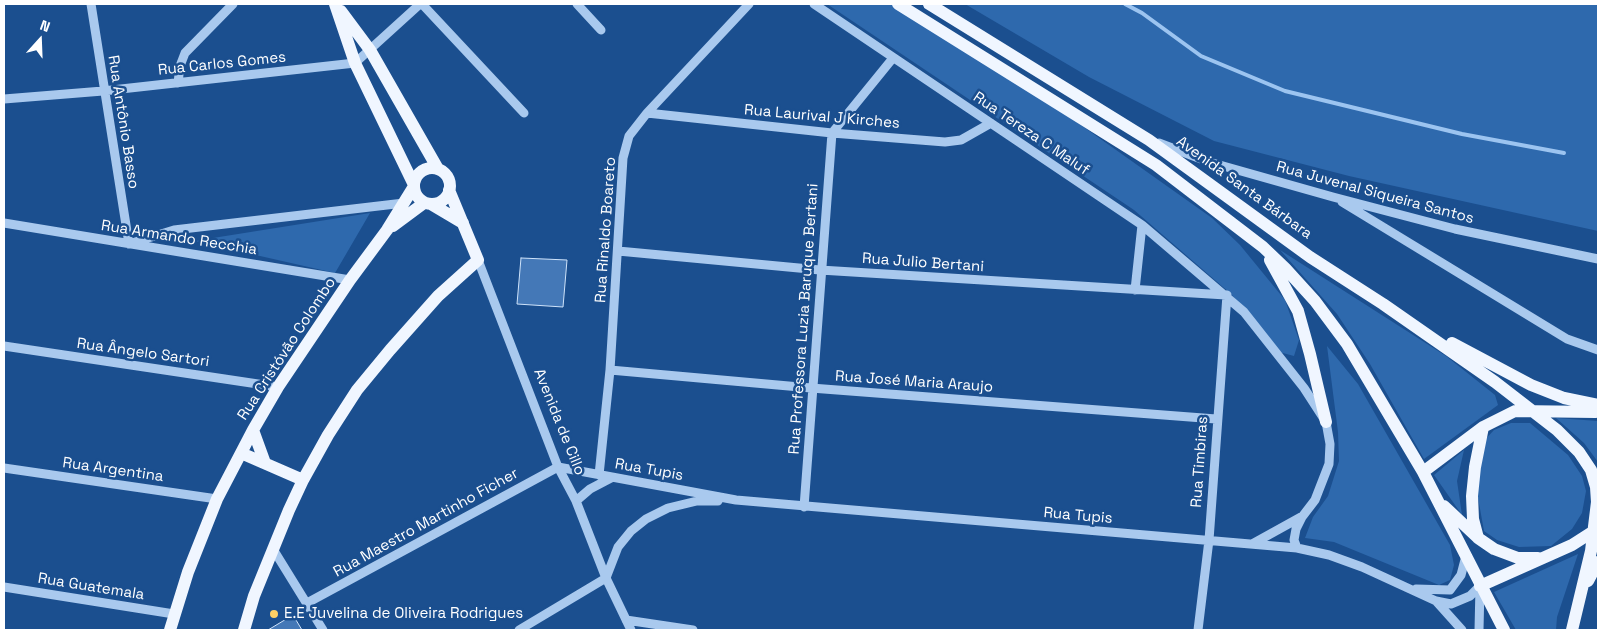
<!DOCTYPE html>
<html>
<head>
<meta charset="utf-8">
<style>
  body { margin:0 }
  #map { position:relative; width:1602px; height:634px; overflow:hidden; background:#1b4f8f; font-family:"Space Grotesk",sans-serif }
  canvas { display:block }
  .frame { position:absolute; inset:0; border:5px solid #fff; pointer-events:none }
  .north { position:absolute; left:15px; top:15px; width:50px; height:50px; -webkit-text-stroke:4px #1b4f8f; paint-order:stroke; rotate:20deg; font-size:14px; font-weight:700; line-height:20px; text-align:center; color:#fff }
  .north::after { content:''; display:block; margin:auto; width:18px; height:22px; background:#fff; clip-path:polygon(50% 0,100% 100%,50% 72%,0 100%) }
</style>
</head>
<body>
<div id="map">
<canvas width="1602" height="634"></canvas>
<div class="frame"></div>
<div class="north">N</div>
</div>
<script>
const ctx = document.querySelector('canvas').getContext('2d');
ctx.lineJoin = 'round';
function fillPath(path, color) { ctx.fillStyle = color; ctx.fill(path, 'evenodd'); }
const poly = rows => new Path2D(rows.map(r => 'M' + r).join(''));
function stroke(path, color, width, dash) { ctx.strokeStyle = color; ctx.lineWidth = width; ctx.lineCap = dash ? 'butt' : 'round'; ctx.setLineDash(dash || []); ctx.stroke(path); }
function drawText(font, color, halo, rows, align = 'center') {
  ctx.font = font + ' "Space Grotesk",sans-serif'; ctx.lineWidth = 5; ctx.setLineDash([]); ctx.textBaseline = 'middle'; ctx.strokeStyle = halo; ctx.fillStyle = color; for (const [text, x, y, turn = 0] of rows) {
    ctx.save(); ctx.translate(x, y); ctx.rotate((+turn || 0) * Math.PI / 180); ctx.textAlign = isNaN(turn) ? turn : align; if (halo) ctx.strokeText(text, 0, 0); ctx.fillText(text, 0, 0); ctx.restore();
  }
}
const green = poly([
  [827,4,892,4,1078,123,1212,218,1240,245,1285,300,1299,340,1294,356,1279,352,1231,294,1134,210],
  [965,4,1596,4,1598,7,1598,231,1349,176,1214,141,1089,77],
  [370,213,335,273,194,241],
  [1280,250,1446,356,1495,395,1498,405,1424,459,1370,364,1337,314],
  [1327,346,1358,384,1450,545,1454,565,1450,580,1439,585,1334,542,1305,538,1313,517,1328,496,1339,461,1338,432],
  [1556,418,1598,421,1598,462,1584,443],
  [1511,423,1530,423,1568,455,1582,476,1586,491,1582,513,1572,529,1551,546,1519,547,1497,540,1484,531,1475,481,1481,444,1494,430],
  [1464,450,1457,481,1462,515,1434,475],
  [1578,554,1557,617,1556,630,1516,630,1494,592]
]);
const stream = poly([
  [1125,4,1142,13,1201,56,1285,91,1462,134,1564,153]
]);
const building = poly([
  [521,258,567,260,563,307,517,304,521,258],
  [293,615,302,630,268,630,293,615]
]);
const minor = poly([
  [91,4,129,244],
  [422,4,524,113],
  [577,4,601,30],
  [814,4,1142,225,1244,312,1304,388,1326,422,1330,444,1329,464,1315,500,1302,517,1296,529,1294,540,1297,548],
  [178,83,180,66,185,53,233,4],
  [4,99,103,91,355,63,420,4],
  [647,113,832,133,945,142,961,140,991,123],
  [1159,143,1209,162,1333,197,1455,229,1598,259],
  [1342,202,1567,339,1598,350],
  [4,223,350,280],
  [132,243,174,230,404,203],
  [618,251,820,270,1226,295],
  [478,260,558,467,576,501,606,578,631,630],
  [1135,290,1142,225],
  [4,346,278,387],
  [610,370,811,388,1216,419],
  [4,468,217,499],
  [599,475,610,370,623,158,629,136,647,113,749,4],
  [576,501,590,489,611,478],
  [804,507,832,133,893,58],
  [1254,543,1301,517],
  [273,549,323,630],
  [4,587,174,614],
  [1416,589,1450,590,1461,575,1466,556],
  [1436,601,1462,630],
  [307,603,558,467,736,500,1297,548,1329,555,1362,567,1436,601,1451,604,1470,596,1480,586],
  [626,620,693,630],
  [519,630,606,578,618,547,631,531,646,519,668,508,697,501,718,501],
  [1198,630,1209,540,1227,295],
  [1479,630,1480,586]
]);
const major = poly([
  [335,4,355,63,413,183],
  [898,4,1156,165,1263,247,1285,268,1315,301,1347,344,1423,472,1504,630],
  [929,4,1149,140,1310,257,1383,304,1495,382,1557,430,1579,452,1591,470,1596,487,1597,502,1591,551,1572,630],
  [341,11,370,50,438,169],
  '414 186a18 18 0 1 1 36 0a18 18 0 1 1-36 0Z',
  [431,204,463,223],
  [393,226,424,203],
  [1270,260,1298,311,1310,354,1326,422],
  [1452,343,1531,385,1564,398,1598,405],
  [253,430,265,463],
  [241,453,303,480],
  [1423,472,1483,427,1515,411,1596,412],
  [1444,506,1478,538,1494,549,1518,558,1538,558],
  [1478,538,1473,519,1472,496,1475,467,1483,427],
  [1588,581,1598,562],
  [1480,586,1572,545,1597,529],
  [170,630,188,572,217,499,253,430,278,387,350,280,387,230,413,188],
  [244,630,254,596,289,510,303,480,328,435,357,390,390,350,438,296,478,260,449,190]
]);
const markers = [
  [274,614,5,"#ffd166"]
];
const streetNames = [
  ["Rua Carlos Gomes",222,64,-6],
  ["Rua Laurival J Kirches",822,117,5],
  ["Rua Antônio Basso",123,122,81],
  ["Rua Tereza C Maluf",1031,134,34],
  ["Avenida Santa Bárbara",1244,188,36],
  ["Rua Juvenal Siqueira Santos",1375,193,15],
  ["Rua Rinaldo Boareto",606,230,-86],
  ["Rua Armando Recchia",179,238,9],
  ["Rua Julio Bertani",923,263,4],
  ["Rua Professora Luzia Baruque Bertani",804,319,-86],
  ["Rua Cristóvão Colombo",287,349,-57],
  ["Rua Ângelo Sartori",143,353,8],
  ["Rua José Maria Araujo",914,382,4],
  ["Avenida de Cillo",559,422,68],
  ["Rua Timbiras",1200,462,-86],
  ["Rua Argentina",113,470,8],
  ["Rua Tupis",649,470,10],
  ["Rua Tupis",1078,516,5],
  ["Rua Maestro Martinho Ficher",426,523,-29],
  ["Rua Guatemala",91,587,9]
];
const poiNames = [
  ["E.E Juvelina de Oliveira Rodrigues",284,614]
];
fillPath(green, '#2e69ad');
stroke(stream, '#9cc4f0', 4);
fillPath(building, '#4478b7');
stroke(building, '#cfe3fa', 1);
stroke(minor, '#a9c9ee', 9);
stroke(major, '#f0f6ff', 12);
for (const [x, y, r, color] of markers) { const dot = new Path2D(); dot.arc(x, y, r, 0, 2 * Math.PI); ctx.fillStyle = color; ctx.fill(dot); stroke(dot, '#1b4f8f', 2); }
drawText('15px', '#fff', '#1b4f8f', streetNames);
drawText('15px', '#fff', '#1b4f8f', poiNames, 'left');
</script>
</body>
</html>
